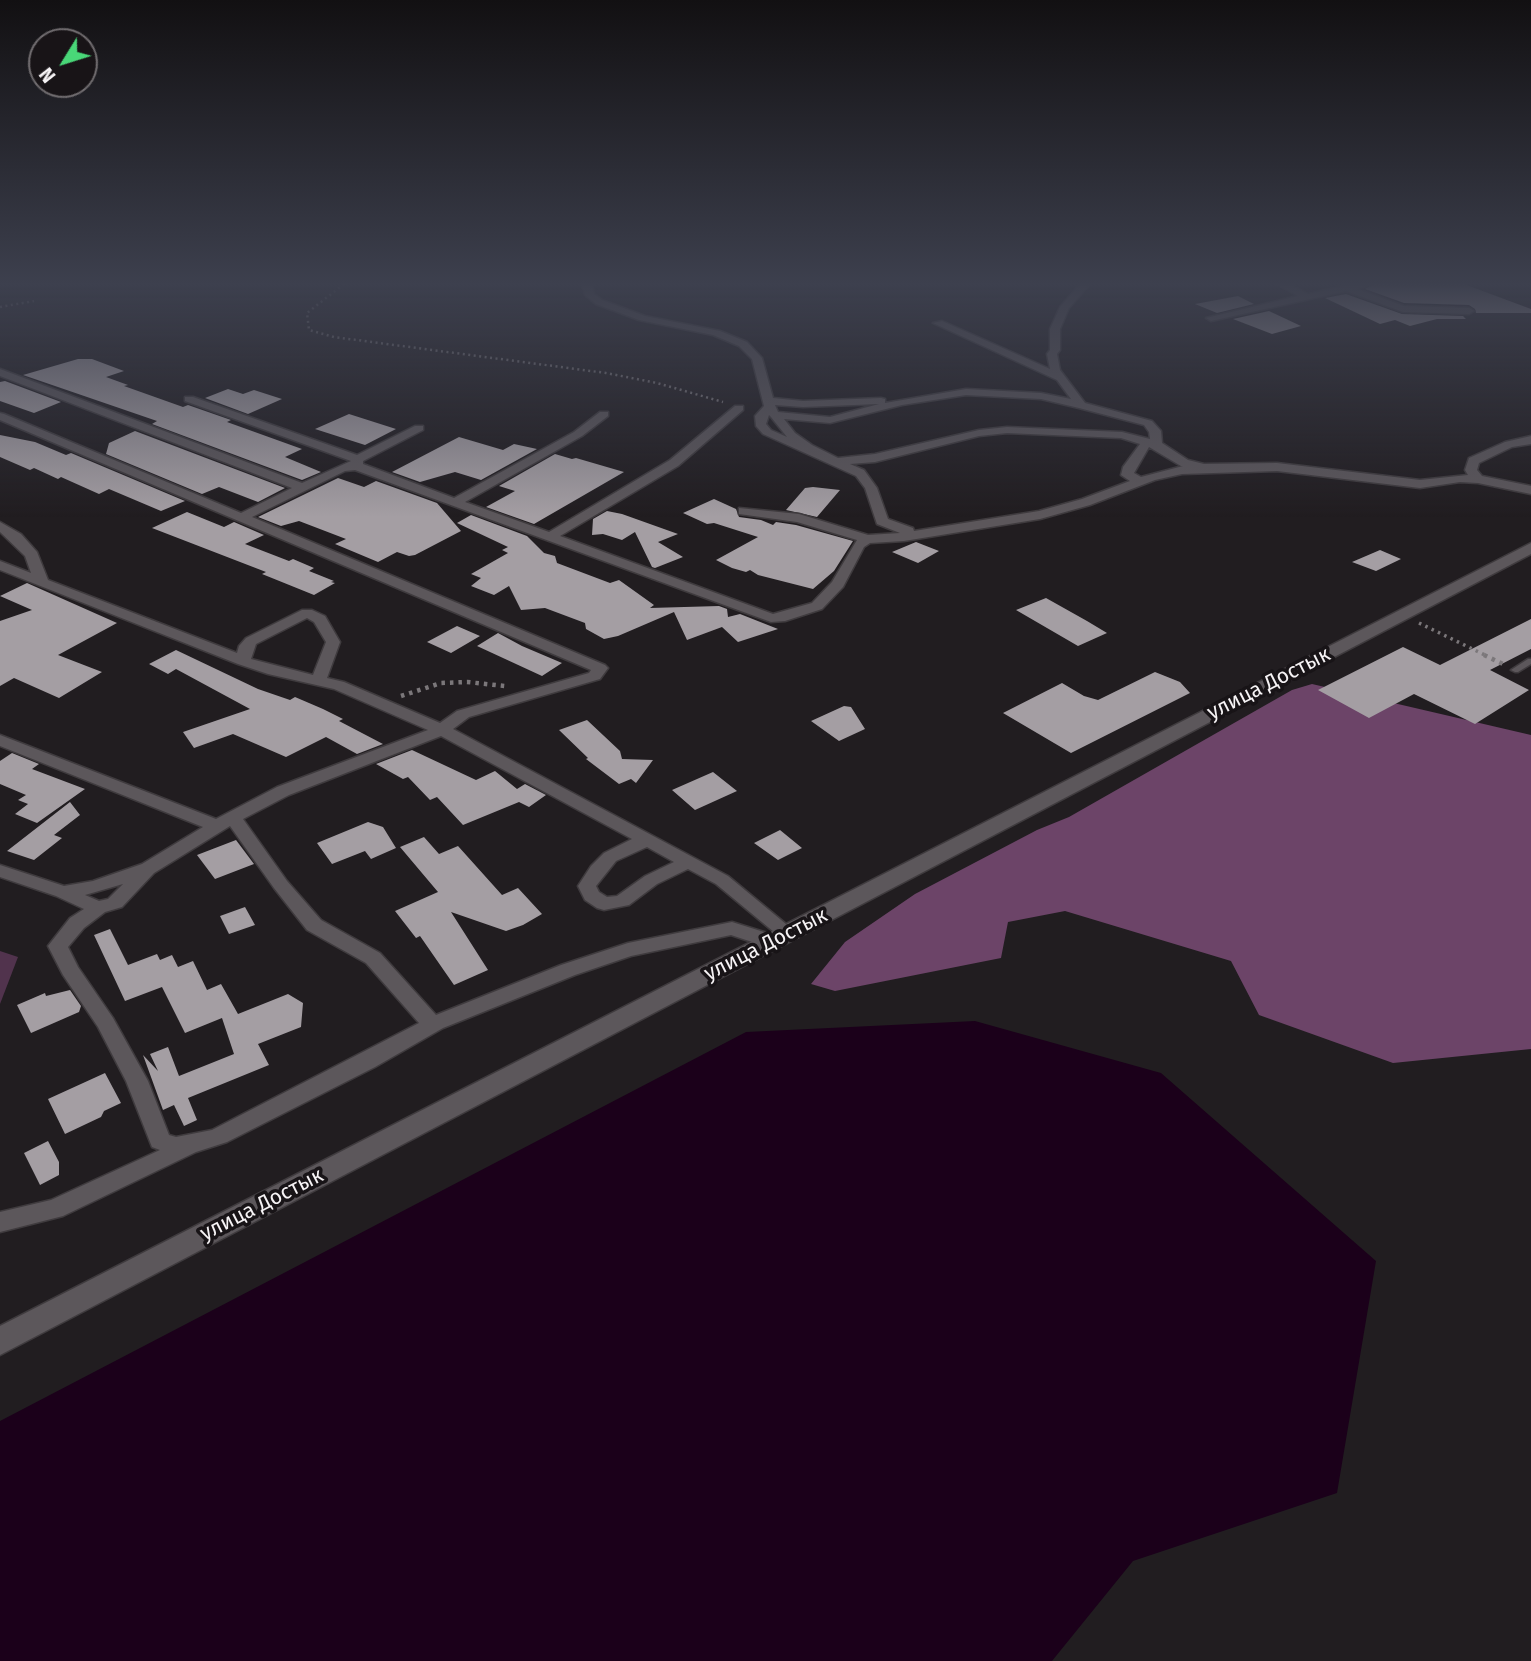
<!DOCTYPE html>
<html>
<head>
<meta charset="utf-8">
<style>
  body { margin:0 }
  #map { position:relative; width:1531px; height:1661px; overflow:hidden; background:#211d20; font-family:"Fira Sans",sans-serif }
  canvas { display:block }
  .north { position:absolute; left:28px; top:28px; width:70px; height:70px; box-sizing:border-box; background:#181417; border:2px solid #716d70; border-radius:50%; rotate:232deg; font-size:19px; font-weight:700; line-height:28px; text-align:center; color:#f6f3f5 }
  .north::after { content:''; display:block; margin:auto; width:24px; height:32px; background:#49d778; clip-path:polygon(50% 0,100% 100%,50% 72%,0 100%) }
</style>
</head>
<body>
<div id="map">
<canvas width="1531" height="1661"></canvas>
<div class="north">N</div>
</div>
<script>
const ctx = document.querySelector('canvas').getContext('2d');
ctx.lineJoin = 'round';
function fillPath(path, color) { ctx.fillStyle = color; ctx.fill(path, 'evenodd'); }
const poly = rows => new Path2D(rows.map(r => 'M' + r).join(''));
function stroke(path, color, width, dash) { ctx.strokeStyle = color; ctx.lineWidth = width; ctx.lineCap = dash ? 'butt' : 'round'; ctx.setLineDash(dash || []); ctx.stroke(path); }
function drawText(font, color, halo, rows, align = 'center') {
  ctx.font = font + ' "Fira Sans",sans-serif'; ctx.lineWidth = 7; ctx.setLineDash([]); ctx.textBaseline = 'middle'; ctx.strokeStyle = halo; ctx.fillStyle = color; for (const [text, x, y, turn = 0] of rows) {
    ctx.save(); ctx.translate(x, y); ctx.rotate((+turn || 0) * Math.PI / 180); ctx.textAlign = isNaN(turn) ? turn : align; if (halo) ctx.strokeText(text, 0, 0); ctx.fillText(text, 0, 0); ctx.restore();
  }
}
const green = poly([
  [0,951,18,957,0,1004]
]);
const forest = poly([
  [1312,684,1531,735,1531,1049,1393,1063,1259,1015,1231,961,1065,911,1008,922,1001,958,835,991,811,984,845,942,915,894,1037,830,1069,817,1292,690]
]);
const water = poly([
  [975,1021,1161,1073,1376,1261,1337,1493,1133,1561,1052,1661,0,1661,0,1421,746,1032]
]);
const building = poly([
  [1374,284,1464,284,1531,309,1531,313,1476,313,1475,309,1469,305,1404,303,1365,289],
  [1346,294,1402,314,1463,316,1466,319,1437,319,1410,326,1395,320,1380,324,1325,298],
  [1238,296,1254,304,1217,313,1195,304],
  [1269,311,1301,326,1272,334,1233,319],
  [78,359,92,359,124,371,106,377,128,385,124,386,183,407,188,405,231,420,227,422,302,449,285,457,321,472,302,480,152,424,157,421,23,375],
  [5,381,61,402,34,413,0,401,0,382],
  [228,389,243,394,254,390,282,399,248,414,205,398],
  [349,414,396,429,365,445,315,429],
  [135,431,285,488,258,502,219,487,202,494,106,454,109,443],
  [0,435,35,442,66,455,71,453,185,501,161,511,109,489,99,494,61,477,58,479,34,468,30,470,0,457],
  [459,437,503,450,514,444,537,449,481,480,455,472,420,482,392,472],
  [555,454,572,459,576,458,624,472,534,524,486,507,515,491,499,486],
  [338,478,364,487,376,481,437,503,461,531,415,555,409,556,397,552,378,562,335,544,346,539,299,521,281,526,258,517],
  [813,487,840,490,817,517,786,510,805,488],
  [714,499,736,509,739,517,761,520,773,525,776,522,796,525,853,541,834,571,813,589,758,575,750,570,746,572,732,568,716,560,758,537,714,523,707,524,683,513],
  [607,511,622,514,678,534,658,542,683,557,655,568,652,567,635,532,622,540,603,534,592,535,593,519],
  [187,512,224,527,234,522,264,535,245,544,289,561,293,559,314,568,309,571,334,581,331,582,335,583,314,595,262,574,266,572,152,528],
  [471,515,527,536,544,553,555,556,557,563,610,583,619,580,654,605,650,608,719,606,727,609,728,617,740,614,778,629,738,642,722,627,687,640,674,612,618,636,604,639,586,629,585,623,545,608,521,610,509,586,494,595,471,586,481,578,471,574,508,553,502,550,508,547,457,523],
  [916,542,939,551,918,563,892,552],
  [1380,550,1401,559,1376,571,1352,562],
  [27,583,117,623,58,655,102,672,59,698,14,678,0,686,0,621,32,610,0,596],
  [1046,598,1087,621,1107,633,1078,646,1016,610],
  [1531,619,1531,649,1490,670,1529,690,1475,724,1414,694,1369,718,1318,690,1403,647,1440,665],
  [457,626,480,636,451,653,427,642],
  [498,633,522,646,562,663,542,676,477,646],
  [176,650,258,689,290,700,295,697,323,709,343,719,339,721,383,744,357,754,326,737,286,757,233,734,194,748,183,732,250,709,176,669,168,674,149,664],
  [1155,672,1180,682,1190,693,1071,753,1003,713,1062,683,1084,696,1098,700],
  [844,706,851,707,865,729,839,741,811,721],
  [587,720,620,751,622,759,653,760,636,783,631,779,619,784,586,759,588,758,559,730],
  [412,750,476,780,495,771,517,789,525,784,546,795,529,807,519,802,463,825,437,797,430,800,408,777,403,779,376,764],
  [12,753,39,764,32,769,85,789,37,823,15,814,28,804,18,800,26,795,0,784,0,761],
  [713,772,737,791,695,810,672,790],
  [70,802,80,815,54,835,62,838,34,860,7,851],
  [368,822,383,827,396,848,371,859,365,851,332,864,317,843],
  [780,830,802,848,778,860,754,843],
  [424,837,439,854,458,846,502,895,518,888,542,914,523,925,506,931,451,912,488,970,454,985,420,936,416,938,395,911,438,892,400,847],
  [236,840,254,864,215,879,197,855],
  [245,907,255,925,229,934,220,916],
  [110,929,128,965,157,954,160,960,172,955,178,967,193,961,207,990,221,984,238,1014,288,994,303,1003,301,1027,258,1044,269,1065,188,1098,197,1120,184,1126,174,1105,163,1110,143,1055,158,1071,150,1054,168,1047,179,1076,234,1054,222,1018,185,1033,162,987,125,1001,94,935],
  [70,990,81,1006,79,1012,31,1033,17,1005,45,993,46,996],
  [105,1073,121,1103,104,1111,101,1117,65,1134,48,1099],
  [48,1141,59,1162,59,1175,40,1185,24,1153]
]);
const pathFar2 = poly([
  [344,284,307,313,309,330,334,337,606,373,657,383,723,402],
  [0,307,34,301]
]);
const pathFar1 = poly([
  [1419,623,1487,656]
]);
const path = poly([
  [1484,655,1505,665],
  [401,696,441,683,467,682,505,686]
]);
const lane = poly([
  [1528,659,1531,659,1531,664,1518,672,1515,672,1511,670,1528,659]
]);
const street = poly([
  [582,284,592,284,594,294,602,300,645,316,720,331,747,342,762,358,773,398,803,401,881,398,885,399,885,403,966,389,1041,393,1071,399,1057,380,933,323,942,321,1050,369,1047,354,1050,350,1050,329,1060,307,1080,284,1090,284,1069,308,1060,329,1060,350,1057,354,1060,370,1085,403,1152,421,1161,431,1162,443,1188,460,1204,464,1277,463,1420,480,1468,475,1465,470,1469,458,1505,442,1531,436,1531,444,1512,447,1479,463,1477,470,1482,476,1531,486,1531,494,1478,483,1460,482,1420,488,1277,471,1182,474,1155,480,1090,505,1040,519,904,541,870,543,864,547,843,587,822,609,785,621,771,622,355,470,345,471,252,517,605,665,608,668,600,679,469,717,453,729,728,876,798,934,795,939,788,941,780,937,783,942,780,947,773,949,731,935,631,956,575,975,443,1028,375,1067,227,1142,196,1152,63,1216,0,1232,0,1212,51,1200,160,1150,152,1147,126,1081,98,1027,63,975,48,946,70,918,84,909,56,896,0,877,0,865,64,886,93,881,142,864,203,827,0,746,0,735,216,819,277,787,428,730,334,689,268,674,238,664,0,570,0,561,31,573,25,556,0,532,0,522,21,534,37,552,48,580,237,653,239,646,246,638,302,610,312,610,325,616,340,642,327,678,344,682,440,723,457,711,589,673,591,670,0,420,0,413,4,414,241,513,292,488,0,376,0,369,302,483,351,461,185,401,185,397,193,397,357,455,415,426,423,426,423,430,363,461,363,464,454,498,574,432,600,412,608,412,608,416,582,436,465,502,549,532,670,460,735,406,743,406,743,410,678,466,560,536,773,614,812,603,832,582,857,540,797,522,739,514,739,508,799,514,868,535,900,533,877,524,865,488,856,476,763,434,756,426,755,416,764,406,752,359,739,346,713,335,639,320,596,304,585,295,582,284],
  [966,395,1041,399,1079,408,1144,425,1149,432,1150,439,1122,432,1007,427,979,430,875,454,838,458,812,445,795,433,784,419,830,423,902,405,966,395],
  [879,404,830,417,778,412,775,405,803,407,879,404],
  [769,415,771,417,787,437,771,430,766,424,769,415],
  [1007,433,1121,438,1140,444,1123,467,1121,475,1130,481,1082,499,1039,511,914,531,913,528,888,519,877,488,864,470,850,464,875,462,979,436,1007,433],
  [1149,447,1181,466,1183,466,1141,477,1134,473,1149,447],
  [307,618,314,622,326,642,313,675,251,659,256,644,307,618],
  [441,736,632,839,604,853,591,866,578,886,585,900,597,908,604,910,629,905,657,884,688,869,716,884,780,937,732,922,628,943,561,965,436,1015,380,953,321,920,287,881,243,819,289,795,441,736],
  [230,826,274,888,307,930,366,963,419,1023,212,1130,176,1137,169,1135,148,1081,113,1018,78,967,68,947,84,928,105,912,122,907,154,873,230,826],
  [647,847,674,862,645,876,617,896,607,897,599,892,596,886,616,861,647,847],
  [123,884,108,899,99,901,85,895,123,884],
  [1277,284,1289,284,1308,294,1353,284,1371,284,1357,289,1404,306,1469,308,1474,311,1469,314,1403,312,1346,291,1211,321,1206,318,1298,296,1277,284]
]);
const secondary = poly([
  [1531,543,1531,554,0,1355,0,1326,1531,543]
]);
const streetNames = [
  ["улица Достык",1269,684,-27],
  ["улица Достык",766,945,-27],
  ["улица Достык",262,1205,-27]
];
fillPath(green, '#51334d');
fillPath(forest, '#6c4468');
fillPath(water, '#1b001a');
fillPath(building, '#a49ea3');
stroke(lane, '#3f3b3e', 3);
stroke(street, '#3f3b3e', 3);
stroke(secondary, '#3f3b3e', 3);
stroke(pathFar2, '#7b777a', 2.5, [2, 3.5]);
stroke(pathFar1, '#7b777a', 3.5, [2.5, 4.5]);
stroke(path, '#7b777a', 4.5, [3.5, 5]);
fillPath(lane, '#5c575b');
fillPath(street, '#5c575b');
fillPath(secondary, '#5c575b');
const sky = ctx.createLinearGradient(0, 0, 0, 517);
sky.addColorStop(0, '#121012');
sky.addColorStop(0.55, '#3d404e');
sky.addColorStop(1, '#3d404e00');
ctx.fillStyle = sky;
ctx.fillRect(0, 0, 1531, 517);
drawText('21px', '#f6f3f5', '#181417', streetNames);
</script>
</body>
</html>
